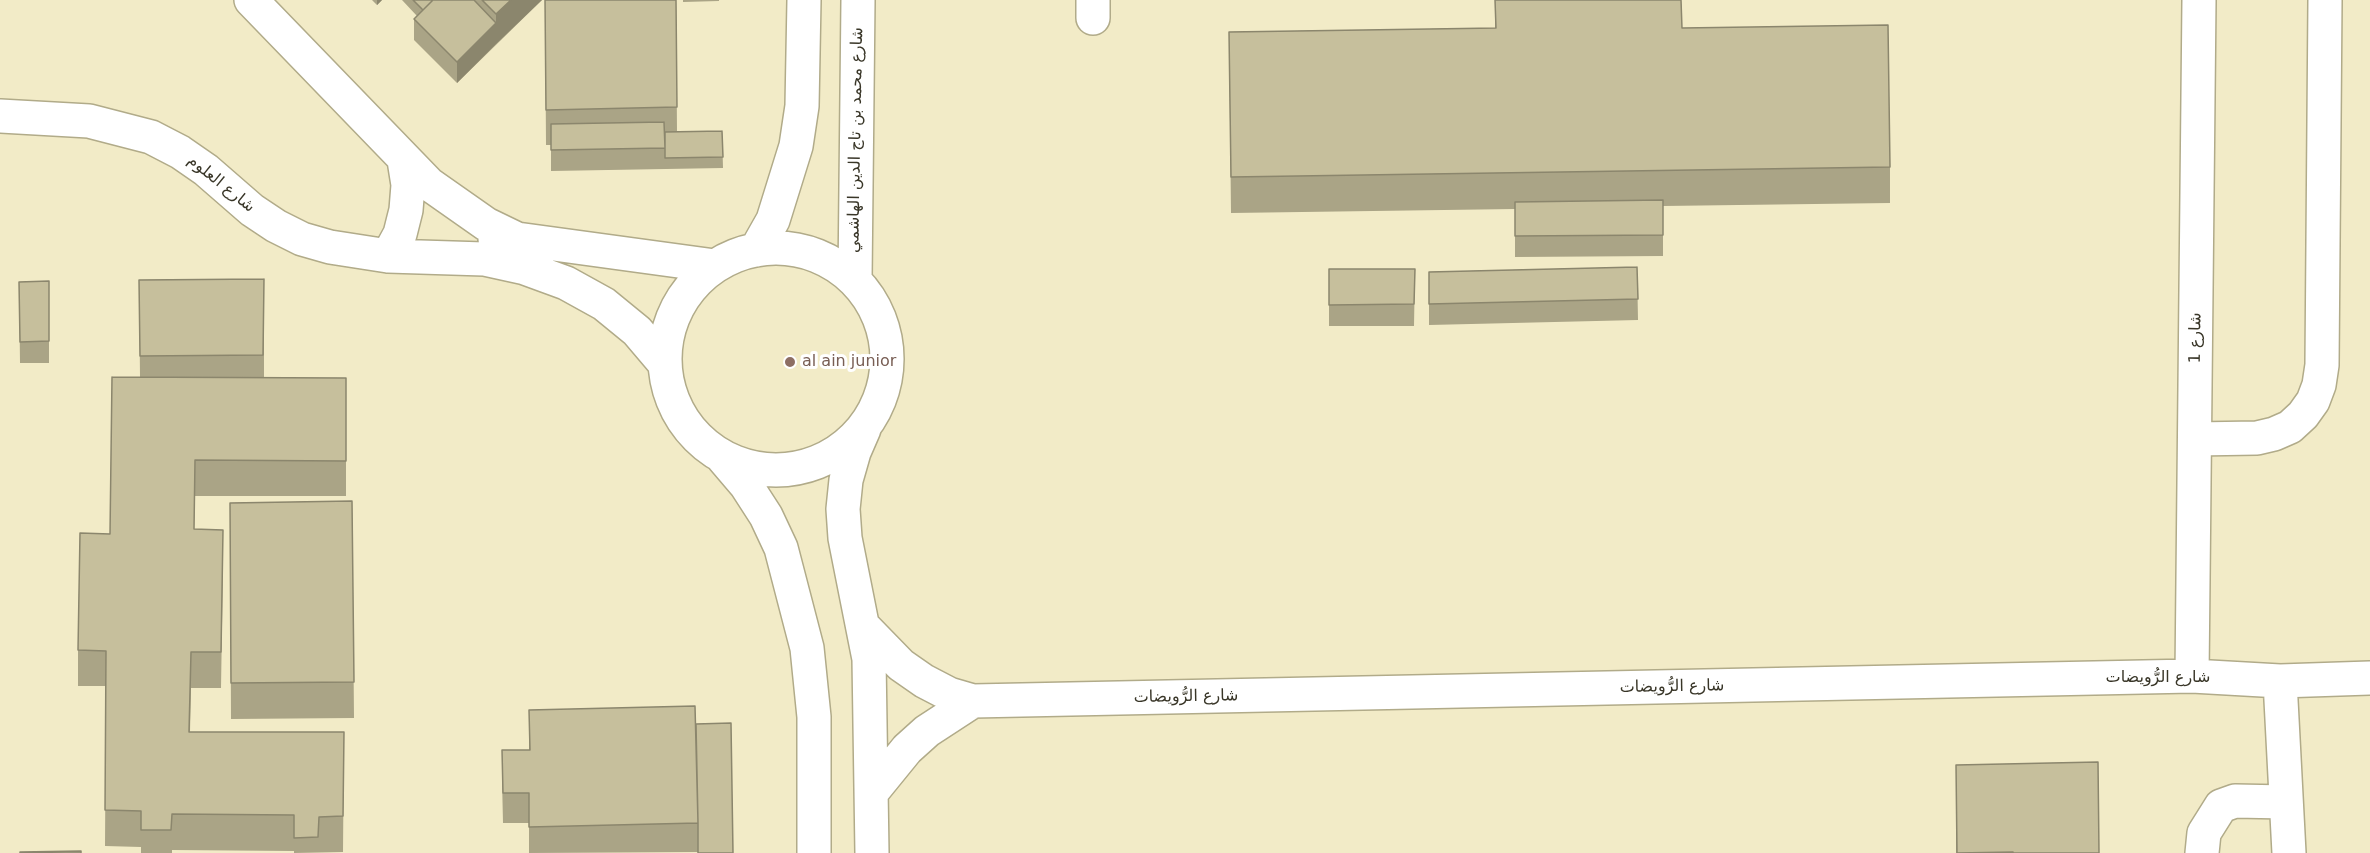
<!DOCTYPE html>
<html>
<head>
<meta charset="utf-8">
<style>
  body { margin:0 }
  canvas { display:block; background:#f2ebc7 }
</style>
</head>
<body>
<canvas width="2370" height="853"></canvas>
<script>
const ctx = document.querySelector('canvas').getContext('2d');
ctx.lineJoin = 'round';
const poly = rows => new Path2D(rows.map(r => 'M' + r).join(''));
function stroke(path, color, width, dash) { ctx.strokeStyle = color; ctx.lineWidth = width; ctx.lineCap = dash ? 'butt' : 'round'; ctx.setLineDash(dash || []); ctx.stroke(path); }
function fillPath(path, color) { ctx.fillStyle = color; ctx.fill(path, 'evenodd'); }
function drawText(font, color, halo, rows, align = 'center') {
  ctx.font = font + ' "DejaVu Sans","Noto Sans Arabic",sans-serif'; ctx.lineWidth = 6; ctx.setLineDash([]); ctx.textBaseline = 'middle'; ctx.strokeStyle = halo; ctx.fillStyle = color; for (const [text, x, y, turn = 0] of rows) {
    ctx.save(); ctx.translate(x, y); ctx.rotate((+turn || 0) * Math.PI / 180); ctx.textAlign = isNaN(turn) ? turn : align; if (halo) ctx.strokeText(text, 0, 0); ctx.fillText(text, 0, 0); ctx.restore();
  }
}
const minor = poly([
  [251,0,429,184,486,224,517,239],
  [1093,18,1093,0],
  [0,116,89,121,151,137,180,152,206,170,252,210,276,226,302,239,330,247,388,256,484,259,525,268,566,283,604,304,637,331,665,364],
  [495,239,517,239,715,266],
  '665 359a111 111 0 1 1 222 0a111 111 0 1 1-222 0Z',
  [756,250,773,220,796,146,802,106,804,0],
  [388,256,400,234,406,210,408,185,404,160],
  [855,280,858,0],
  [864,429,854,452,846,480,843,509,845,538,869,659,872,853],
  [2195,439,2257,438,2274,434,2290,427,2303,415,2313,401,2319,385,2322,365,2325,0],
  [723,458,746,485,766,516,781,548,807,648,814,717,814,853],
  [863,626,901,665,924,681,949,694,973,701,2192,676,2280,681,2370,678],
  [2192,676,2199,0],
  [2280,681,2289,853],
  [872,792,907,749,927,731,973,701],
  [2202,853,2204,833,2221,806,2235,801,2286,802]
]);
const wall = poly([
  [372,0,382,0,377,5],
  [402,0,542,0,457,83,414,40,414,19,417,16],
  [545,0,676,0,677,132,722,131,723,168,551,171,551,145,546,145],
  [683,0,719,0,719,1,683,2],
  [1495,0,1681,0,1682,28,1890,167,1890,203,1663,206,1663,256,1515,257,1515,209,1231,213,1229,32,1495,28],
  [1637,267,1638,320,1429,325,1429,272],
  [1329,269,1415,269,1414,326,1329,326],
  [264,279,264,378,346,378,346,496,195,496,194,529,223,565,221,688,191,688,190,732,344,732,343,852,294,853,294,851,172,850,172,853,141,853,141,847,105,846,106,686,78,686,78,650,110,534,140,377,139,280],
  [49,281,49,363,20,363,19,282],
  [352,501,354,718,231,719,230,503],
  [529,710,696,724,731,723,698,852,529,853,529,823,503,823,502,779,502,750,529,750],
  [1956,765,2099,853,1956,853]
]);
const shadedWall = poly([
  [377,0,382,0,377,5],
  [511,0,542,0,496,44,496,14],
  [496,23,496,44,457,83,457,62]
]);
const building = poly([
  [413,0,433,0,423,10,413,0],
  [433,0,474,0,496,23,457,62,414,19,433,0],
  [482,0,511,0,496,14,482,0],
  [545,0,676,0,677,107,546,110,545,0],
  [1495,0,1681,0,1682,28,1888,25,1890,167,1231,177,1229,32,1496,28,1495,0],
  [664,122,665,148,551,150,551,124,664,122],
  [722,131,723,157,665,158,665,132,722,131],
  [1663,200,1663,235,1515,236,1515,202,1663,200],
  [1637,267,1638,299,1429,304,1429,272,1637,267],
  [1329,269,1415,269,1414,304,1329,305,1329,269],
  [264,279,263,355,140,356,139,280,264,279],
  [49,281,49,341,20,342,19,282,49,281],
  [112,377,346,378,346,461,195,460,194,529,223,530,221,652,191,652,189,732,344,732,343,816,319,817,318,837,294,838,294,815,172,814,171,830,141,830,141,811,105,810,106,651,78,650,80,533,110,534,112,377],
  [352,501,354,682,231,683,230,503,352,501],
  [695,706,698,823,529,827,529,793,503,793,502,750,530,750,529,710,695,706],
  [731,723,733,853,698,853,698,823,696,724,731,723],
  [2098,762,2099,853,2013,853,2013,852,1957,853,1956,765,2098,762],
  [81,851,81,853,20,853,20,852,81,851]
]);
const markers = [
  [790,362,6,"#8d6e63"]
];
const streetNames = [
  ["شارع محمد بن تاج الدين الهاشمي",856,140,-89],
  ["شارع العلوم",221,184,39],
  ["شارع 1",2196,338,-89],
  ["شارع الرُّويضات",2158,678],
  ["شارع الرُّويضات",1672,687,-1],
  ["شارع الرُّويضات",1186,697,-1]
];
const educationNames = [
  ["al ain junior",802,362]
];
stroke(minor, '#b1ab89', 36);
stroke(minor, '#fff', 33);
fillPath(wall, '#aaa486');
fillPath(shadedWall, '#8b866d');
fillPath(building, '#c6bf9c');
stroke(building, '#8b866d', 1.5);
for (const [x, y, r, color] of markers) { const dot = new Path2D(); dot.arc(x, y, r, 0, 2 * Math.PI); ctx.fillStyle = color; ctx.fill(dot); stroke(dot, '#fff', 2); }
drawText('16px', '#393628', '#fff', streetNames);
drawText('16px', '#785e54', '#fff', educationNames, 'left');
</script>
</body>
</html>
